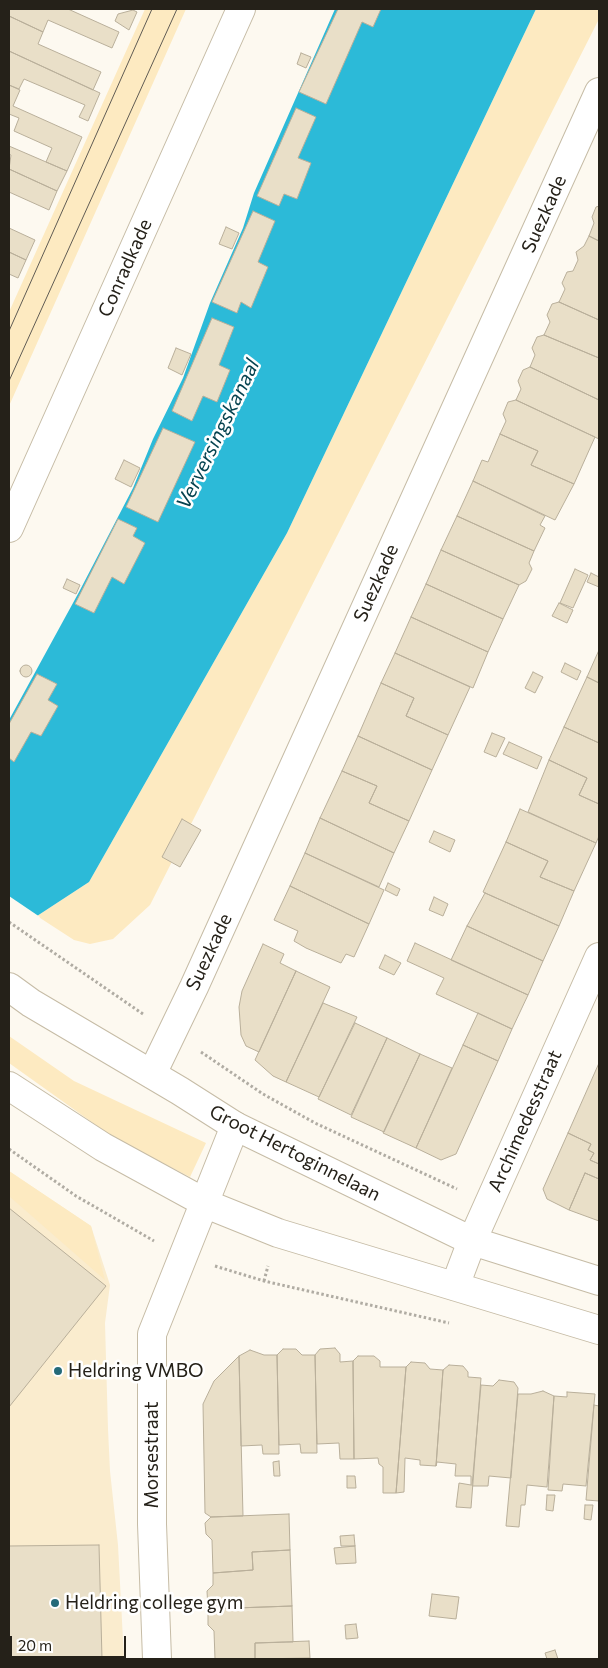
<!DOCTYPE html>
<html>
<head>
<meta charset="utf-8">
<style>
  body { margin:0 }
  #map { position:relative; width:608px; height:1668px; overflow:hidden; background:#fdf9f0; font-family:Commissioner,sans-serif }
  canvas { display:block }
  .frame { position:absolute; inset:0; border:10px solid #252119; pointer-events:none }
  .scale { position:absolute; left:10px; top:1636px; width:116px; height:22px; box-sizing:border-box; border:2px solid #252119; border-top:0; padding-left:6px; font-size:15px; line-height:18px; white-space:nowrap; color:#252119; -webkit-text-stroke:4px #fff; paint-order:stroke }
</style>
</head>
<body>
<div id="map">
<canvas width="608" height="1668"></canvas>
<div class="frame"></div>
<div class="scale">20 m</div>
</div>
<script>
const ctx = document.querySelector('canvas').getContext('2d');
ctx.lineJoin = 'round';
function fillPath(path, color) { ctx.fillStyle = color; ctx.fill(path, 'evenodd'); }
const poly = rows => new Path2D(rows.map(r => 'M' + r).join(''));
function stroke(path, color, width, dash) { ctx.strokeStyle = color; ctx.lineWidth = width; ctx.lineCap = dash ? 'butt' : 'round'; ctx.setLineDash(dash || []); ctx.stroke(path); }
function drawText(font, color, halo, rows, align = 'center') {
  ctx.font = font + ' Commissioner,sans-serif'; ctx.lineWidth = 5; ctx.setLineDash([]); ctx.textBaseline = 'middle'; ctx.strokeStyle = halo; ctx.fillStyle = color; for (const [text, x, y, turn = 0] of rows) {
    ctx.save(); ctx.translate(x, y); ctx.rotate((+turn || 0) * Math.PI / 180); ctx.textAlign = isNaN(turn) ? turn : align; if (halo) ctx.strokeText(text, 0, 0); ctx.fillText(text, 0, 0); ctx.restore();
  }
}
const built = poly([
  [9,1171,91,1226,110,1285,105,1323,108,1429,110,1471,118,1545,124,1659,9,1659]
]);
const green = poly([
  [145,9,186,9,9,406,9,312],
  [536,9,599,9,599,19,150,905,113,939,90,944,74,940,37,916,89,882,287,533],
  [9,1036,74,1081,206,1143,190,1177,114,1138,9,1063],
  [9,1171,91,1226,105,1280,9,1196]
]);
const water = poly([
  [335,9,536,9,287,533,89,882,37,916,9,954,9,720,79,592,133,488,153,439,183,378,210,303,243,228,254,193]
]);
const pier = poly([
  [9,896,40,917,9,957]
]);
const building = poly([
  [9,9,68,9,119,32,112,48,48,20,43,32,9,16,9,9],
  [338,9,381,9,373,27,362,22,326,104,299,92,338,9],
  [133,10,137,12,129,30,115,21,118,14,133,10],
  [9,16,43,32,38,44,101,72,93,90,9,51,9,16],
  [9,51,100,93,88,121,79,117,85,105,24,79,19,89,9,85,9,51],
  [301,53,311,57,306,68,297,64,301,53],
  [9,85,20,90,13,106,82,137,67,171,46,162,52,148,14,131,19,118,9,114,9,85],
  [296,108,316,117,298,158,311,163,297,199,284,194,279,206,257,196,296,108],
  [9,146,67,171,57,191,9,169,11,155,9,154,9,146],
  [9,169,57,191,49,210,9,192,9,169],
  [599,206,599,241,589,236,594,223,592,217,596,207,599,206],
  [253,211,275,221,258,262,268,267,251,308,241,302,237,313,212,302,253,211],
  [226,227,239,233,232,249,219,244,226,227],
  [9,228,35,240,26,260,9,252,9,228],
  [589,236,599,241,599,320,559,302,565,289,562,283,567,272,573,271,578,260,576,252,584,246,589,236],
  [9,252,26,260,18,278,9,274,9,252],
  [559,302,599,320,599,358,544,335,550,322,547,315,552,304,559,302],
  [212,318,234,327,219,365,230,370,217,402,203,396,192,421,172,411,212,318],
  [544,335,599,358,599,400,530,367,535,355,532,348,537,337,544,335],
  [176,348,191,354,182,375,168,368,176,348],
  [530,367,599,400,599,439,516,400,521,389,518,381,523,370,530,367],
  [516,400,595,437,574,484,531,465,538,451,500,434,506,421,503,414,508,402,516,400],
  [163,428,195,442,158,522,126,507,163,428],
  [500,434,538,451,531,465,574,484,555,520,473,481,482,460,488,462,500,434],
  [124,460,140,468,131,487,115,479,124,460],
  [473,481,545,516,540,525,545,528,534,551,457,516,473,481],
  [457,516,534,551,529,563,532,569,526,581,519,585,441,550,457,516],
  [118,519,137,528,133,536,145,543,124,584,112,577,94,613,75,604,118,519],
  [441,550,519,585,503,619,426,584,441,550],
  [575,569,588,575,573,608,560,603,575,569],
  [591,573,599,577,599,587,587,582,591,573],
  [67,579,80,585,76,594,63,588,67,579],
  [426,584,503,619,488,652,411,617,426,584],
  [559,603,573,610,567,623,552,616,559,603],
  [411,617,488,652,473,688,395,653,411,617],
  [599,650,599,683,587,677,599,650],
  [395,653,470,687,448,735,406,716,414,698,381,683,395,653],
  [565,663,581,671,577,680,561,672,565,663],
  '20 671a6 6 0 1 1 12 0a6 6 0 1 1-12 0Z',
  [533,672,543,677,535,693,525,688,533,672],
  [37,674,57,684,48,700,58,706,41,736,31,732,14,762,9,758,9,724,37,674],
  [587,677,599,683,599,743,564,727,587,677],
  [381,683,414,698,406,716,448,735,432,770,358,736,381,683],
  [564,727,599,743,599,804,579,795,587,778,549,760,564,727],
  [492,733,505,738,496,757,484,752,492,733],
  [358,736,432,770,409,821,369,803,377,786,342,771,358,736],
  [509,742,542,757,537,769,503,754,509,742],
  [549,760,587,778,579,795,599,804,599,836,596,843,528,812,549,760],
  [342,771,377,786,369,803,409,821,394,853,320,818,342,771],
  [520,809,596,843,574,891,540,877,548,861,506,842,520,809],
  [320,818,394,853,379,887,305,853,320,818],
  [182,819,201,830,180,867,162,857,182,819],
  [434,831,455,840,450,852,429,842,434,831],
  [506,842,548,861,540,877,574,891,559,926,483,892,506,842],
  [305,853,384,890,369,924,290,886,305,853],
  [388,883,400,889,397,896,385,890,388,883],
  [290,886,369,924,354,957,346,954,341,963,306,948,294,941,298,931,274,920,290,886],
  [485,893,559,926,543,961,467,926,485,893],
  [434,897,448,904,443,916,429,910,434,897],
  [467,926,543,961,528,995,451,960,467,926],
  [415,943,528,995,512,1029,436,994,444,978,407,961,415,943],
  [263,944,284,954,280,963,296,971,259,1052,246,1046,241,1035,239,1007,242,991,263,944],
  [385,955,401,963,394,975,379,968,385,955],
  [296,971,330,987,286,1082,273,1076,255,1060,296,971],
  [323,1003,357,1017,319,1097,286,1082,323,1003],
  [478,1013,512,1029,498,1061,463,1045,478,1013],
  [355,1023,387,1038,351,1115,318,1099,355,1023],
  [387,1038,420,1054,384,1132,351,1117,387,1038],
  [463,1045,498,1061,456,1154,441,1160,416,1148,463,1045],
  [420,1054,452,1068,416,1148,383,1133,420,1054],
  [599,1063,599,1164,590,1160,594,1153,588,1150,591,1144,568,1133,599,1063],
  [568,1133,591,1144,588,1150,594,1153,590,1160,599,1164,599,1179,585,1173,569,1210,547,1199,543,1189,568,1133],
  [585,1173,599,1179,599,1221,569,1210,585,1173],
  [9,1208,106,1286,9,1407,9,1208],
  [335,1348,340,1354,340,1362,353,1361,354,1459,340,1459,339,1443,317,1444,315,1355,320,1349,335,1348],
  [283,1349,296,1349,302,1355,315,1355,317,1453,301,1453,300,1444,279,1445,277,1355,283,1349],
  [250,1350,264,1355,277,1355,279,1454,263,1454,262,1445,241,1446,239,1356,250,1350],
  [239,1356,243,1516,211,1517,205,1513,203,1404,214,1381,239,1356],
  [358,1356,374,1356,380,1361,380,1367,406,1367,396,1493,383,1493,383,1467,379,1464,378,1458,354,1459,353,1361,358,1356],
  [411,1362,425,1363,430,1369,443,1370,436,1466,420,1465,420,1460,405,1458,404,1492,396,1493,406,1367,411,1362],
  [449,1365,463,1366,468,1372,468,1377,481,1378,471,1508,456,1507,459,1483,471,1485,471,1476,455,1476,456,1464,437,1462,436,1466,443,1370,449,1365],
  [499,1380,514,1382,518,1388,511,1478,489,1476,488,1486,472,1486,481,1385,493,1386,499,1380],
  [543,1391,554,1396,547,1487,527,1485,525,1505,521,1505,519,1527,506,1526,518,1394,531,1394,543,1391],
  [567,1392,595,1394,586,1486,563,1484,562,1491,548,1490,554,1396,567,1397,567,1392],
  [594,1405,599,1406,599,1501,586,1500,594,1405],
  [279,1461,280,1476,274,1476,273,1462,279,1461],
  [347,1476,355,1476,356,1488,347,1488,347,1476],
  [547,1495,555,1495,553,1511,546,1510,547,1495],
  [585,1505,593,1505,591,1520,584,1519,585,1505],
  [289,1514,290,1550,252,1552,253,1570,213,1573,212,1540,206,1534,205,1523,211,1517,289,1514],
  [354,1535,355,1546,341,1546,340,1536,354,1535],
  [99,1545,102,1659,9,1659,9,1546,99,1545],
  [355,1546,356,1563,336,1564,334,1548,355,1546],
  [290,1550,292,1606,208,1609,207,1591,213,1585,213,1573,253,1570,252,1552,290,1550],
  [432,1594,459,1597,456,1619,429,1616,432,1594],
  [292,1606,293,1642,255,1643,255,1659,215,1659,214,1631,208,1625,208,1609,292,1606],
  [356,1624,358,1638,346,1639,345,1625,356,1624],
  [309,1641,310,1658,255,1659,255,1643,309,1641],
  [555,1650,558,1659,547,1659,545,1653,555,1650]
]);
const path = poly([
  [9,922,143,1014],
  [201,1052,263,1094,315,1123,457,1189],
  [9,1149,76,1196,154,1241],
  [215,1266,264,1281,449,1323],
  [264,1281,268,1266]
]);
const street = poly([
  [9,528,241,9],
  [152,1074,194,987,599,92],
  [455,1286,472,1241,599,957],
  [157,1659,152,1524,152,1334,235,1126]
]);
const secondary = poly([
  [9,987,31,1003,180,1091,235,1126,472,1241,599,1281],
  [9,1086,103,1147,211,1206,278,1233,599,1330]
]);
const tram = poly([
  [9,331,152,9],
  [9,381,177,9]
]);
const markers = [
  [58,1371,5,"#246a79"],
  [55,1603,5,"#246a79"]
];
const streetNames = [
  ["Suezkade",544,214,-66],
  ["Conradkade",125,268,-66],
  ["Suezkade",376,583,-66],
  ["Suezkade",209,952,-65],
  ["Archimedesstraat",525,1121,-66],
  ["Groot Hertoginnelaan",295,1153,27],
  ["Morsestraat",152,1455,-90]
];
const poiNames = [
  ["Heldring VMBO",68,1371],
  ["Heldring college gym",65,1603]
];
const waterNames = [
  ["Verversingskanaal",218,434,-64]
];
fillPath(built, '#faecce');
fillPath(green, '#fdeac1');
fillPath(water, '#2cbad8');
fillPath(pier, '#fdf9f0');
fillPath(building, '#e9dfc8');
stroke(building, '#b9af9a', 1);
stroke(street, '#c6bca6', 30);
stroke(secondary, '#c6bca6', 30);
stroke(path, '#b0aca3', 3, [2.5, 2.5]);
stroke(street, '#fff', 28);
stroke(secondary, '#fff', 28);
stroke(tram, '#605c54', 1);
for (const [x, y, r, color] of markers) { const dot = new Path2D(); dot.arc(x, y, r, 0, 2 * Math.PI); ctx.fillStyle = color; ctx.fill(dot); stroke(dot, '#fff', 2); }
drawText('19px', '#252119', '#fff', streetNames);
drawText('19px', '#252119', '#fff', poiNames, 'left');
drawText('italic 20px', '#064350', '#fff', waterNames);
</script>
</body>
</html>
